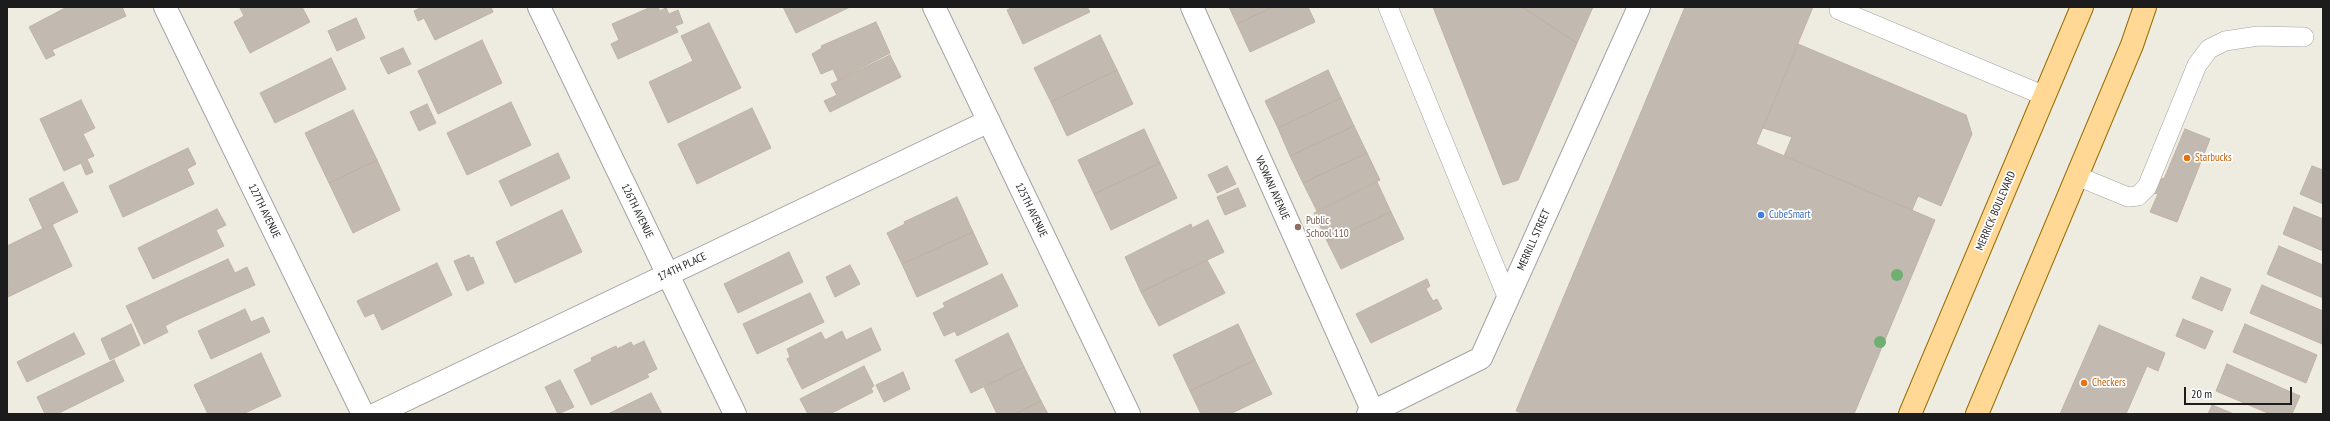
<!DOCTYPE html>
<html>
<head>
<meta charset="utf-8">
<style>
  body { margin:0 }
  #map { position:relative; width:2330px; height:421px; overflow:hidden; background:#eeebe1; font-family:"PT Sans Narrow",sans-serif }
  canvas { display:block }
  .frame { position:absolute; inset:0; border:8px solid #1c1c1c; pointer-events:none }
  .scale { position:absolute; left:2184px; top:387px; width:108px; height:18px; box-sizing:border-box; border:2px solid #1c1c1c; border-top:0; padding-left:5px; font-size:12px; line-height:14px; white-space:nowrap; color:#1c1c1c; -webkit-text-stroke:3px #fff; paint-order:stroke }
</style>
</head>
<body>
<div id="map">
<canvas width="2330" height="421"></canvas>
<div class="frame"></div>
<div class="scale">20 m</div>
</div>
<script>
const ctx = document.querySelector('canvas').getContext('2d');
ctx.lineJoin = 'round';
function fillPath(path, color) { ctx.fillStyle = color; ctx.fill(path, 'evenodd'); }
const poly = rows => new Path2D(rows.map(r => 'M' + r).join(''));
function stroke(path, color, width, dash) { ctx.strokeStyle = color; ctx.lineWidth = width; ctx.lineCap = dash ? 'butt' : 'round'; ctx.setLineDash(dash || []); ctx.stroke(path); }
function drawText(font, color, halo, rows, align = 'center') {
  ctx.font = font + ' "PT Sans Narrow",sans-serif'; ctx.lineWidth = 3.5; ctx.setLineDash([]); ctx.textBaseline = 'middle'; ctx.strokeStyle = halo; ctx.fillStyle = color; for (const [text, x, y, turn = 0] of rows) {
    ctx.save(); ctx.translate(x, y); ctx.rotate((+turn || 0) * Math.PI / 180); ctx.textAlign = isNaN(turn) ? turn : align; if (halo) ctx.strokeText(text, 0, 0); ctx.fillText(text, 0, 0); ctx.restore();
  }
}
const building = poly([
  [67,7,122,7,126,16,52,50,55,55,46,59,29,27,67,7],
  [242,7,302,7,310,22,250,53,234,22,244,16,240,8,242,7],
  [422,7,491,7,493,12,435,40,424,18,418,21,414,11,422,7],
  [651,7,658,7,660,11,666,8,669,14,678,10,683,23,675,26,678,32,618,59,611,44,619,40,612,24,651,7],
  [783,7,850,7,796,33,783,7],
  [1013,7,1087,7,1090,12,1023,44,1007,10,1013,7],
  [1229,7,1273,7,1237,24,1229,7],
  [1273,7,1308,7,1315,22,1250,52,1237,24,1273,7],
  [1433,7,1522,7,1577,43,1518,180,1503,185,1433,7],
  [1522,7,1593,7,1577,43,1522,7],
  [1685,7,1813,7,1756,144,1935,220,1854,414,1524,414,1516,411,1685,7],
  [356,18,365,38,337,51,328,31,356,18],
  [876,22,890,53,838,80,833,69,821,74,812,54,822,48,821,46,876,22],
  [709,23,741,88,668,123,649,82,693,61,681,36,709,23],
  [1100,35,1117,70,1051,102,1034,68,1100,35],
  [482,40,502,83,438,114,418,71,482,40],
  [1798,44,1966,115,1972,134,1941,206,1918,196,1912,210,1784,156,1792,137,1763,128,1798,44],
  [403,48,411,64,388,74,380,58,403,48],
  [890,55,901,77,830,112,824,101,837,95,831,84,890,55],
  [331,58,346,89,275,123,260,93,331,58],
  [1117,70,1133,104,1067,136,1051,102,1117,70],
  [1328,70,1341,98,1278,128,1265,101,1328,70],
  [1341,98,1354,126,1290,156,1278,128,1341,98],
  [81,100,95,128,83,134,94,156,87,159,93,172,86,175,81,163,64,171,40,119,81,100],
  [511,102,531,145,467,175,447,133,511,102],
  [427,104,436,123,419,131,410,112,427,104],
  [752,108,771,148,697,184,678,144,752,108],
  [353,110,377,160,329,183,305,133,353,110],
  [1354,126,1367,153,1303,183,1290,156,1354,126],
  [1144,129,1160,163,1094,194,1078,160,1144,129],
  [2185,129,2210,139,2177,222,2150,212,2158,194,2154,193,2161,178,2164,179,2185,129],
  [188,148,196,164,187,169,194,184,123,217,109,186,188,148],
  [558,153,570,178,511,206,499,181,558,153],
  [1367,153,1380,180,1317,211,1303,183,1367,153],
  [377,160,400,210,353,233,329,183,377,160],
  [1160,163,1177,198,1111,230,1094,194,1160,163],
  [1227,166,1236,184,1217,193,1208,175,1227,166],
  [2312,166,2323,170,2323,204,2300,194,2312,166],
  [63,182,78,212,43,229,29,199,63,182],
  [1377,182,1391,212,1327,241,1314,213,1377,182],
  [1238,188,1246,206,1225,215,1217,197,1238,188],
  [957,197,973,232,902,264,887,233,905,224,904,222,957,197],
  [2294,207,2323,219,2323,251,2283,234,2294,207],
  [217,209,226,225,216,230,224,246,153,279,138,248,217,209],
  [562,210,582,252,515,283,496,242,562,210],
  [1391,212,1404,239,1341,269,1327,241,1391,212],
  [1208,220,1224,252,1141,292,1125,257,1191,224,1192,228,1208,220],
  [52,224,72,266,8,297,7,246,52,224],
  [973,232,988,264,917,297,902,264,973,232],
  [2279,246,2323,265,2323,298,2267,274,2279,246],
  [789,252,803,282,738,313,724,284,789,252],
  [469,255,470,258,473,257,484,283,467,291,454,261,469,255],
  [228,259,235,273,247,267,255,285,174,321,165,326,168,332,144,344,126,306,228,259],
  [1207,260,1225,293,1159,326,1141,292,1207,260],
  [437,263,452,295,382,330,374,313,365,317,357,301,437,263],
  [850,265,860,284,835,297,826,277,850,265],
  [1002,274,1018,306,957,336,955,331,944,336,933,313,945,307,943,303,1002,274],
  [2201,277,2231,289,2222,311,2192,298,2201,277],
  [1427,279,1430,286,1426,289,1433,301,1437,299,1442,309,1371,343,1356,314,1427,279],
  [2262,285,2323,311,2322,344,2250,313,2262,285],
  [810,293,824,322,757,354,743,324,810,293],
  [245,309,251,322,263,317,270,332,211,359,198,331,245,309],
  [2183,319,2213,331,2205,349,2176,336,2183,319],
  [131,324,140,345,110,360,101,339,131,324],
  [1238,324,1255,360,1190,391,1173,355,1238,324],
  [2245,324,2317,355,2306,383,2233,352,2245,324],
  [2099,325,2165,353,2158,371,2147,366,2126,414,2060,414,2099,325],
  [871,328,881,350,802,389,787,359,790,357,787,349,821,332,825,340,842,331,846,340,871,328],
  [74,333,85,354,27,382,17,362,74,333],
  [1008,333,1024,367,971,393,955,360,1008,333],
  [644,341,657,369,647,374,649,377,591,405,574,370,592,361,591,358,616,346,617,349,631,342,633,346,644,341],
  [261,353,281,396,243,414,208,414,194,385,261,353],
  [114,360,124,381,57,414,45,414,37,397,114,360],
  [1255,360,1272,394,1230,414,1201,414,1190,391,1255,360],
  [2227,364,2300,396,2292,414,2270,414,2216,391,2227,364],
  [864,366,874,386,871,388,873,392,830,414,808,414,800,399,864,366],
  [1024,367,1041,401,1015,414,997,414,984,387,1024,367],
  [903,372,910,389,884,402,876,385,903,372],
  [560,380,574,407,558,414,545,387,560,380],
  [651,393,662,414,608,414,651,393],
  [1041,401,1048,414,1015,414,1041,401],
  [2212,405,2234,414,2208,414,2212,405]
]);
const service = poly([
  [1388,7,1508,299],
  [1840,7,1839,10,2045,96],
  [2077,176,2128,197,2138,196,2147,187,2197,65,2209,49,2225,41,2258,36,2304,37]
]);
const minor = poly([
  [165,7,363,414],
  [539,7,735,414],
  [934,7,1129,414],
  [1192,7,1373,412],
  [376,414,989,121],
  [1368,414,1481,358,1639,7]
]);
const primary = poly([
  [1910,414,2082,7],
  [1977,414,2132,45,2145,7]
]);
const trees = [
  [1897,275],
  [1880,342]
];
const markers = [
  [2187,158,4,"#e8710a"],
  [1761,215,4,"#3f7fe0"],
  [1298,227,4,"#8d6e63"],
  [2084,383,4,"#e8710a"]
];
const foodNames = [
  ["Starbucks",2195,158],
  ["Checkers",2092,383]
];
const streetNames = [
  ["VASWANI AVENUE",1272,188,66],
  ["125TH AVENUE",1031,210,64],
  ["127TH AVENUE",264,211,64],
  ["126TH AVENUE",637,211,64],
  ["MERRICK BOULEVARD",1996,211,-67],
  ["MERRILL STREET",1534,240,-66],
  ["174TH PLACE",682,267,-25]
];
const shopNames = [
  ["CubeSmart",1769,215]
];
const educationNames = [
  ["Public",1306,221],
  ["School 110",1306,234]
];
fillPath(building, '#c2bab1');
stroke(building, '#c0b2a3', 1);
stroke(service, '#a3a3a3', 20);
stroke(minor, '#a3a3a3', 24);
stroke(primary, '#956d00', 24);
stroke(service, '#fff', 19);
stroke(minor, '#fff', 22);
stroke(primary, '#ffd896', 22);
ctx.fillStyle = '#6faf72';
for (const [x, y] of trees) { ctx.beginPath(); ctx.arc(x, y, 6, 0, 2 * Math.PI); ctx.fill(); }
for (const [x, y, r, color] of markers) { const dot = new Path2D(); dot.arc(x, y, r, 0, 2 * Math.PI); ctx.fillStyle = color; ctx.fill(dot); stroke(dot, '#fff', 1.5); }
drawText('11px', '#c56008', '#fff', foodNames, 'left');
drawText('11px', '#1c1c1c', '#fff', streetNames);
drawText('11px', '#366cbe', '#fff', shopNames, 'left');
drawText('11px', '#785e54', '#fff', educationNames, 'left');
</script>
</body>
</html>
